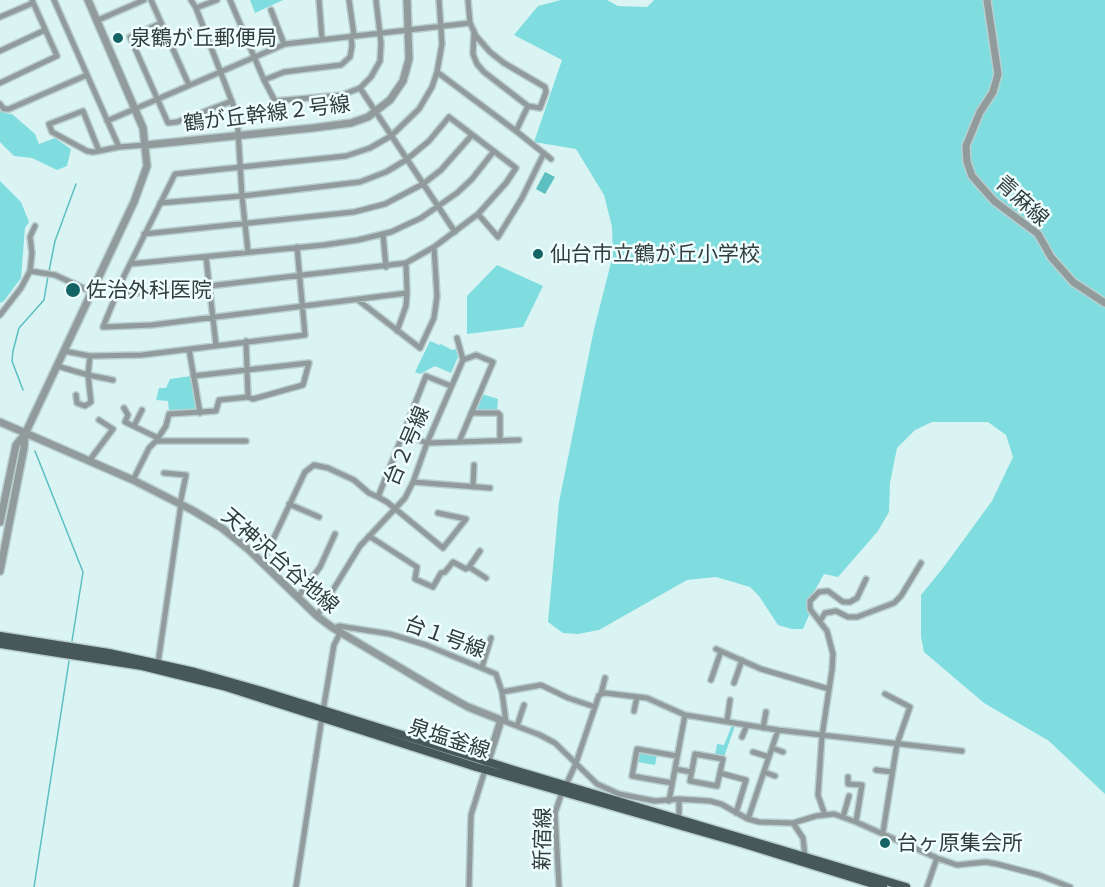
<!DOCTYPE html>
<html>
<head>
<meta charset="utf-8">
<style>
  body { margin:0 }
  canvas { display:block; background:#daf3f3 }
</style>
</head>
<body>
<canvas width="1105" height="887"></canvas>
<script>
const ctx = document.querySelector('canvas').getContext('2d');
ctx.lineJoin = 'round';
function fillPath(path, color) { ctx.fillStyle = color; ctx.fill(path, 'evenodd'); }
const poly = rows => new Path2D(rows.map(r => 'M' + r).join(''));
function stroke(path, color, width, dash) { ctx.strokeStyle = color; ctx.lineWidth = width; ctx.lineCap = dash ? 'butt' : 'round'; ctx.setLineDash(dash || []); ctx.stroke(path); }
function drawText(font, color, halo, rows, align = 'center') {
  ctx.font = font + ' "Golos Text","Noto Sans JP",sans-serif'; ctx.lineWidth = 5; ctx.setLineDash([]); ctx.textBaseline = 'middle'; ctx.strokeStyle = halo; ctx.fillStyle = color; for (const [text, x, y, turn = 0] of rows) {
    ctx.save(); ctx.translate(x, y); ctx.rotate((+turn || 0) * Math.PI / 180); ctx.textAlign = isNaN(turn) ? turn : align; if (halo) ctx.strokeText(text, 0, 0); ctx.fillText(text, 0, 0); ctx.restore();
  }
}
const green = poly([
  [250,0,283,0,255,13],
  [561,0,607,0,618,6,647,7,654,0,1105,0,1105,794,1049,741,984,703,924,652,921,637,921,595,943,568,992,501,1013,457,1006,435,988,422,932,422,915,430,897,448,890,483,889,512,878,531,838,577,824,574,809,601,807,607,810,613,803,629,792,629,778,625,759,596,750,587,716,577,687,580,599,630,578,634,563,633,548,622,559,502,594,329,613,255,612,227,604,195,576,149,534,142,562,60,514,35,538,6],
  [0,110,4,113,12,114,35,134,39,144,55,138,71,149,67,166,57,170,32,158,14,156,0,142],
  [0,181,21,202,29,222,25,228,21,278,4,301,0,303],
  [497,265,543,286,523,327,467,334,467,296],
  [430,341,439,345,441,344,452,350,456,349,458,357,451,373,435,366,420,374,415,372],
  [191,376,196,407,194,410,169,411,168,401,156,400,159,388,166,388,170,379],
  [482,394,498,399,497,410,475,411],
  [732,725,735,726,724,757,715,755,717,744,724,745],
  [641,752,657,755,655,765,637,762,638,754]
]);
const water = poly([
  [545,172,555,177,545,194,536,189]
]);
const stream = poly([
  [49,271,55,241,76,184],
  [23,390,12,361,13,351,19,328,44,300,48,276],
  [35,451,83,572,72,641],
  [34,887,69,661]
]);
const minor = poly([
  [54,0,119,147],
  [151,0,189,85],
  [191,0,196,8,237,115,242,196,248,252],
  [230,0,264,80],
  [319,0,322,39],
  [349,0,354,35],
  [439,0,442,44,437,72,516,131],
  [468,0,470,23,476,36,490,52,504,63,545,87,546,92,540,108,528,106,484,72,477,64,473,54,474,31],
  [196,8,217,0],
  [271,10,284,44],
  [0,17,33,3],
  [96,21,144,0],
  [161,23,130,37,168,123,177,122,232,101],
  [351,36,352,46,350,57,341,65,284,72,264,80,275,101,342,95,360,88,371,77,380,61,381,43,376,0],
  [0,51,45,30],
  [0,83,57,56,32,0],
  [360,88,455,232],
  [0,104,4,109,9,109,87,75],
  [528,106,516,131,551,159],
  [107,121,285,44,470,23],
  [99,151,83,111,49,124,52,132,87,151,93,152,99,151,119,147,146,145],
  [478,214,498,237,522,198,544,153],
  [144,234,354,212,385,204,423,184,441,170,472,135],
  [383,234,386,267],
  [206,257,216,345],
  [406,263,407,293,152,325,103,327,124,276,175,174,346,156,370,148,391,136,419,109,432,87,437,72],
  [130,264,324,245,358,240,391,232,421,218,457,193,472,179,494,151],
  [30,271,55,275,92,292],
  [116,295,209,286,406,263,434,247,478,214,506,183,516,168,449,117,429,141,406,160,386,172,360,182,242,196,160,203],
  [358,300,420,348,434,318,437,296,434,247],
  [0,315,21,288,30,271,32,253,30,237,35,226],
  [397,331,406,306,407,293],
  [246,341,248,397],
  [189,349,200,413],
  [64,351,90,356,142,355,305,335,297,247],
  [90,356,88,375,113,380],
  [57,366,88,375,91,402,85,406,77,403,76,395],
  [124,408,128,415,125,422,158,438],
  [471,413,498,413,500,415,500,441],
  [134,426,142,410],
  [403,434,427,443,519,440],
  [156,441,166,426,169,414,216,411,219,400,248,397,253,399,303,385,309,363,193,376],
  [459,442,493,362,476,355,463,360],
  [89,461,113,429,99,420],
  [164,473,186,475,180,504],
  [133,480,149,448,156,441,246,441],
  [413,482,490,488],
  [473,487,474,465],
  [289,504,319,517],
  [438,513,466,519,443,548,387,502,378,497,426,376,451,386],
  [369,536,417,567,415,579,433,587,441,573,445,572,453,562,466,569,469,567,486,578],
  [262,563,305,472,314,465,328,468,354,480,369,493,378,497],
  [469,567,480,551],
  [298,597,320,567,335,534],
  [317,616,360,546,405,498,413,482,427,443,463,360,457,338],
  [820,621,825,613,836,611,848,617,857,617,894,603,901,596,921,563],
  [334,628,339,626,390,634,426,645,496,674,502,692,506,722],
  [716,649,761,669,829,689],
  [158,663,181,504],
  [482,667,491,638],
  [711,680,721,651],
  [734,683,742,660],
  [502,692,541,685,568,698,595,707],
  [601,694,605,678],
  [323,711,334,645,340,633],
  [634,711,637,697],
  [501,720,540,735,555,743,597,784,619,794,655,801,679,799,710,801,721,804,748,819,759,822,793,823,816,816,834,814,856,822,937,858,957,865,986,862,997,864,1039,875,1070,887],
  [727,721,730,700],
  [517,726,524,705],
  [763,728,766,712],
  [742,737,747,725],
  [772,748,783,752],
  [753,752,769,757],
  [695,754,723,759,717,786,690,781,695,754],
  [675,769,691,772],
  [876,770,892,772],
  [764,772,775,776],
  [720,773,746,780,736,813],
  [848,777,848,784,862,785,856,822],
  [672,783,632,776,637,749,677,756],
  [566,785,576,763,599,695,605,693,647,698,685,715,778,730,962,751],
  [679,799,679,819],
  [669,801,685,715],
  [825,815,818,795,822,736,832,670,833,654,827,631,810,609,810,601,819,592,828,591,843,602,850,602,857,598,866,579],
  [843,817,849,796],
  [748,819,778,730],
  [793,823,803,838,805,856],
  [883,832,897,744,910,707,885,694],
  [296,887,322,717],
  [469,887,471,815,485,770],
  [559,887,555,813,562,792],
  [927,887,937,858]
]);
const tertiary = poly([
  [987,0,998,74,993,92,980,112,966,146,967,162,972,176,994,201,1038,234,1051,257,1073,282,1105,303],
  [146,145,313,128,351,123,368,117,390,100,403,81,409,59,407,0],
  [0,422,133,480,192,510,222,528,248,549,317,616,333,628,441,692,468,707,501,720,486,767],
  [0,522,16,445,25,434,134,202,147,166,143,128,88,0],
  [0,571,24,448,25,434]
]);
const primary = poly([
  [0,636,109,653,195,672,262,691,514,770,906,887],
  [0,644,142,666,223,686,476,767,741,843,883,887]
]);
const markers = [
  [118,38,6,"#146466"],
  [538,254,6,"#146466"],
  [73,290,8,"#146466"],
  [885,843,6,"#146466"]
];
const poiNames = [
  ["泉鶴が丘郵便局",130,38],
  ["仙台市立鶴が丘小学校",550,254],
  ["佐治外科医院",86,290],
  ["台ヶ原集会所",897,843]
];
const streetNames = [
  ["鶴が丘幹線２号線",267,114,-7],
  ["青麻線",1022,201,42],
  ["台２号線",407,446,-67],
  ["天神沢台谷地線",280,561,41],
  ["台１号線",445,637,20],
  ["泉塩釜線",449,739,18],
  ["新宿線",543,839,-89]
];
fillPath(green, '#80dddf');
fillPath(water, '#5cbfc0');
stroke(stream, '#5cbfc0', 1.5);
stroke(minor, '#b9cfcf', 8);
stroke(tertiary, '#b9cfcf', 10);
stroke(primary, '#b9cfcf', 11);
stroke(minor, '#919b9b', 5);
stroke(tertiary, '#919b9b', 7);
stroke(primary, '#465859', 8);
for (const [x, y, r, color] of markers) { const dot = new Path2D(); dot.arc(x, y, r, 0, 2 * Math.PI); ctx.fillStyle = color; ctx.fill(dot); stroke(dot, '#effefe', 2); }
drawText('21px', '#333d3d', '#effefe', poiNames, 'left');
drawText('21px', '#333d3d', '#effefe', streetNames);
</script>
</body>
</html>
